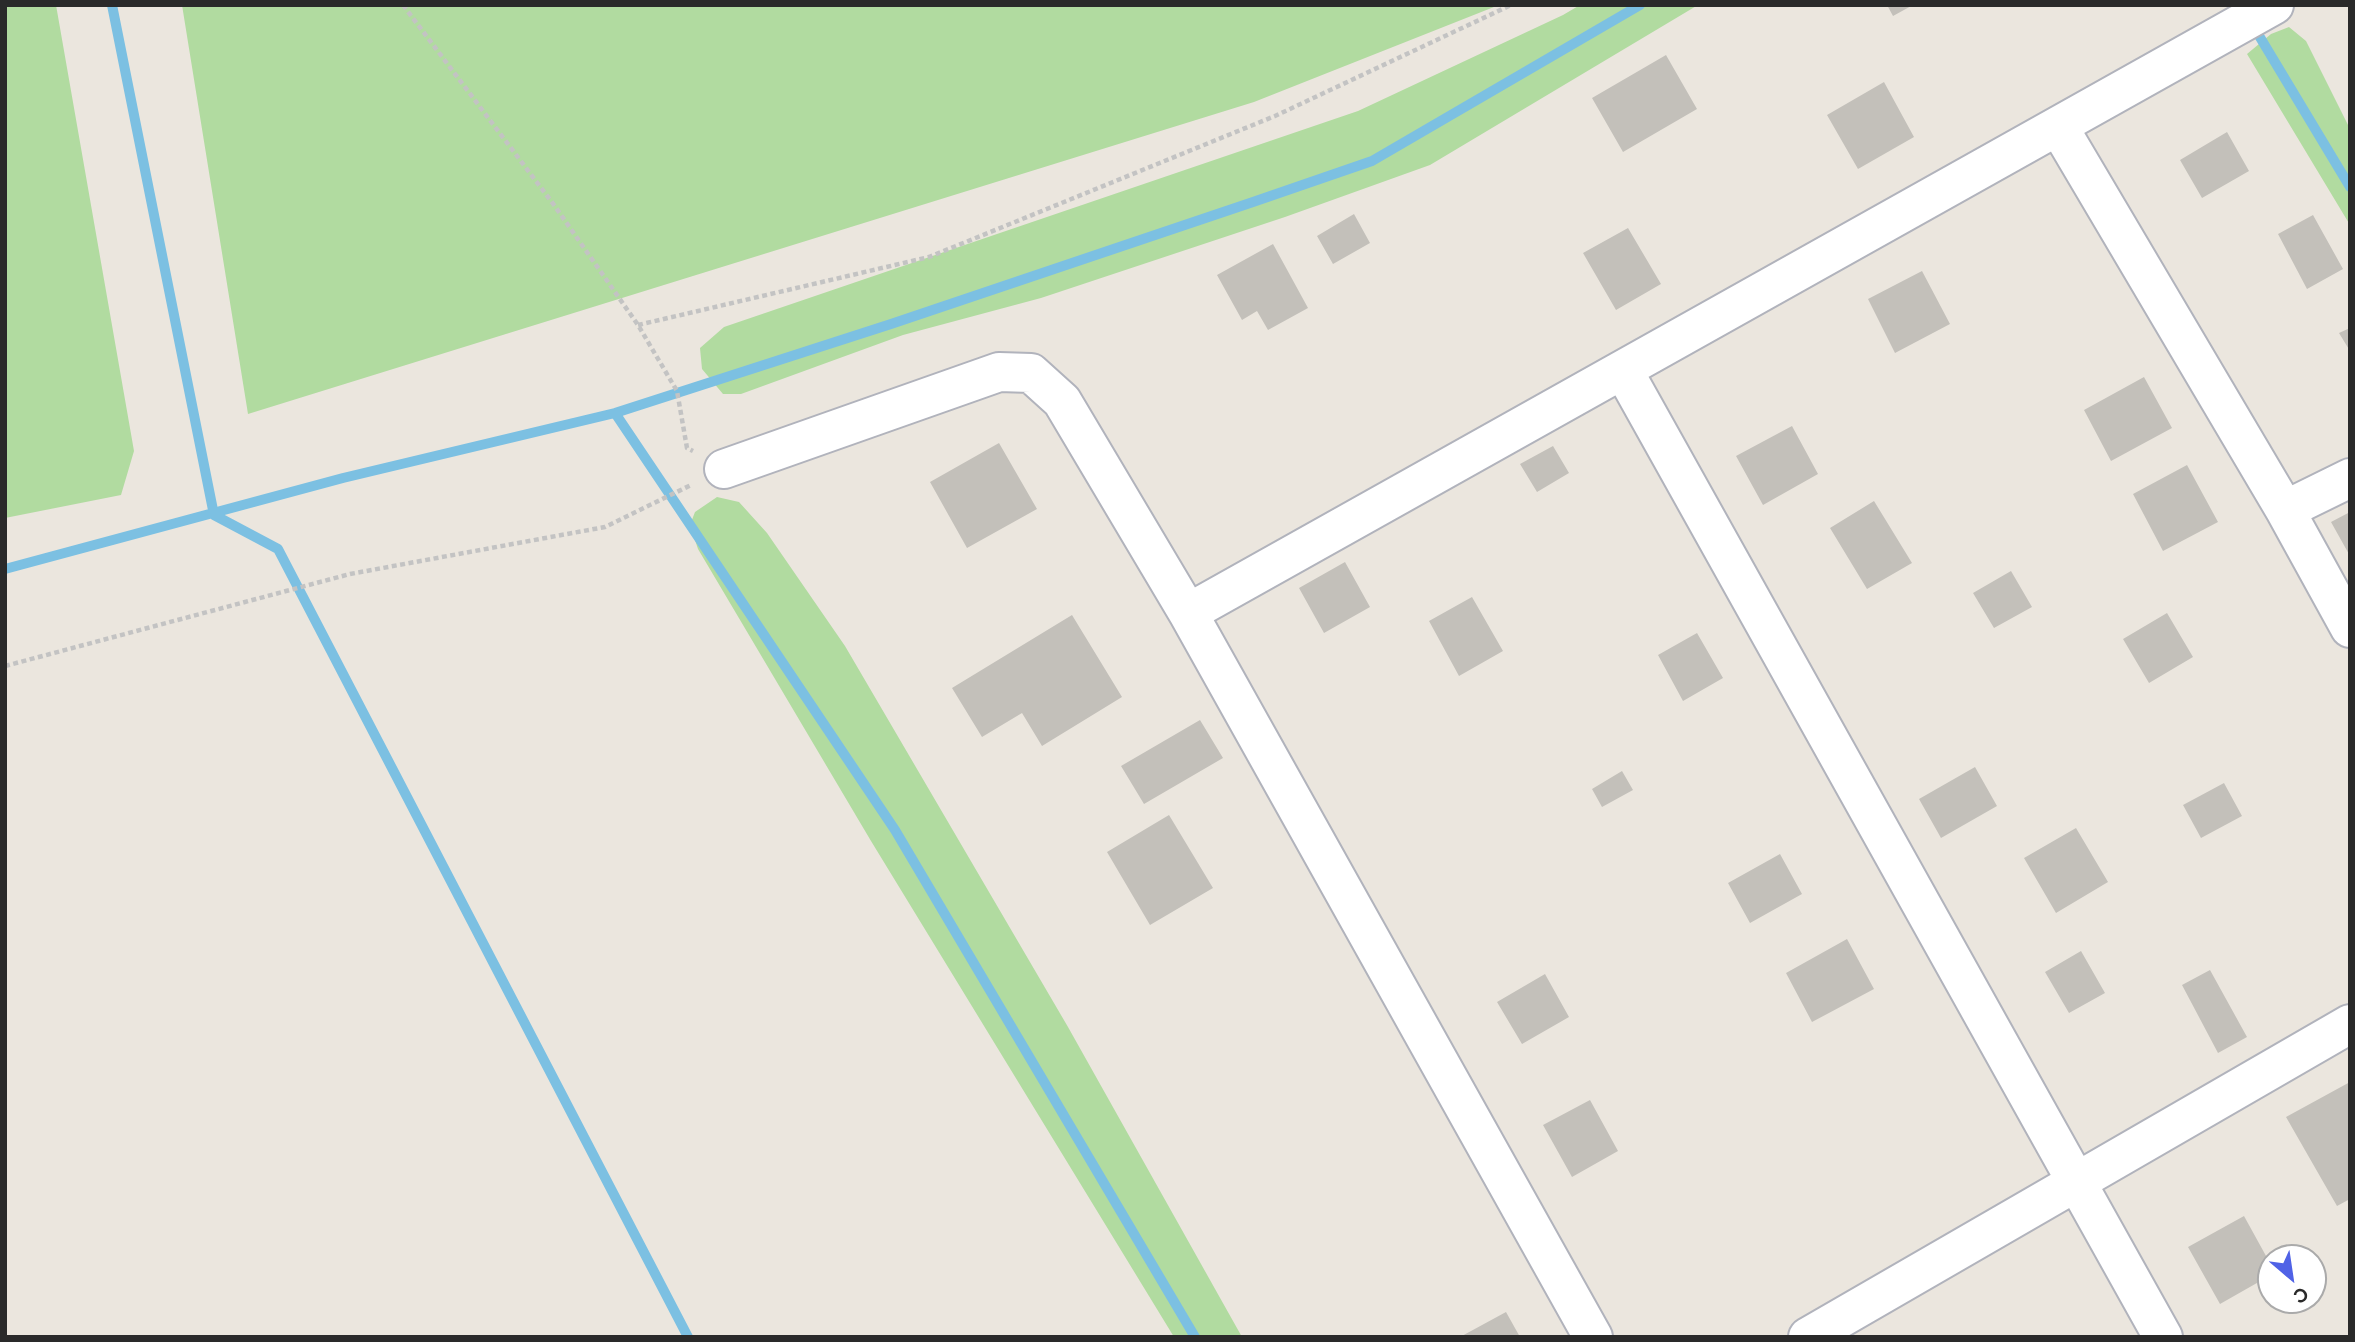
<!DOCTYPE html>
<html>
<head>
<meta charset="utf-8">
<style>
  body { margin:0 }
  #map { position:relative; width:2355px; height:1342px; overflow:hidden; background:#ebe6de; font-family:Raleway,sans-serif }
  canvas { display:block }
  .frame { position:absolute; inset:0; border:7px solid #2a2a2a; pointer-events:none }
  .north { position:absolute; left:2257px; top:1244px; width:70px; height:70px; box-sizing:border-box; background:#fff; border:2px solid #aaa; border-radius:50%; rotate:151deg; font-size:19px; font-weight:700; line-height:28px; text-align:center; color:#2a2a2a }
  .north::after { content:''; display:block; margin:auto; width:24px; height:32px; background:#5062e6; clip-path:polygon(50% 0,100% 100%,50% 72%,0 100%) }
</style>
</head>
<body>
<div id="map">
<canvas width="2355" height="1342"></canvas>
<div class="frame"></div>
<div class="north">С</div>
</div>
<script>
const ctx = document.querySelector('canvas').getContext('2d');
ctx.lineJoin = 'round';
function fillPath(path, color) { ctx.fillStyle = color; ctx.fill(path, 'evenodd'); }
const poly = rows => new Path2D(rows.map(r => 'M' + r).join(''));
function stroke(path, color, width, dash) { ctx.strokeStyle = color; ctx.lineWidth = width; ctx.lineCap = dash ? 'butt' : 'round'; ctx.setLineDash(dash || []); ctx.stroke(path); }
const green = poly([
  [5,5,56,5,134,451,121,495,5,518],
  [182,5,1499,5,1254,102,248,414],
  [1580,5,1698,5,1430,165,1285,217,1041,298,903,335,741,394,723,394,702,369,700,348,724,327,1358,111,1563,15],
  [2289,27,2306,41,2350,129,2350,225,2247,54,2271,34],
  [717,497,739,502,767,533,845,646,1068,1027,1242,1337,1174,1337,871,841,698,549,690,525,695,512]
]);
const stream = poly([
  [112,5,214,515,278,549,688,1337],
  [2252,24,2350,187],
  [615,413,895,830,1195,1337],
  [5,569,343,478,615,413,891,324,1253,202,1372,161,1640,5]
]);
const building = poly([
  [1887,5,1913,5,1893,16],
  [1666,55,1697,109,1623,152,1592,98],
  [1884,82,1914,137,1858,169,1827,115],
  [2227,132,2249,171,2202,198,2180,160],
  [1354,214,1370,243,1333,264,1317,236],
  [2313,215,2343,269,2307,289,2278,234],
  [1628,228,1661,284,1616,310,1583,253],
  [1273,244,1308,308,1268,330,1257,311,1242,320,1217,275],
  [1922,271,1950,324,1895,353,1868,299],
  [2350,328,2350,351,2339,333],
  [2144,377,2172,428,2111,461,2084,410],
  [1792,426,1818,474,1763,505,1736,456],
  [999,443,1037,509,967,548,930,482],
  [1553,446,1569,473,1537,492,1520,464],
  [2187,465,2218,522,2163,551,2133,494],
  [1874,501,1912,563,1867,589,1830,528],
  [2350,512,2350,556,2331,522],
  [1345,562,1370,607,1324,633,1299,588],
  [2011,571,2032,607,1994,628,1973,593],
  [1472,597,1503,651,1459,676,1429,621],
  [2167,613,2193,657,2149,683,2123,639],
  [1072,615,1122,697,1042,746,1022,713,982,737,952,688],
  [1697,633,1723,678,1683,701,1658,655],
  [1200,720,1223,758,1144,804,1121,766],
  [1975,767,1997,806,1941,838,1919,799],
  [1622,771,1633,790,1602,807,1592,789],
  [2224,783,2242,816,2201,838,2183,805],
  [1169,815,1213,888,1150,925,1107,852],
  [2076,828,2108,882,2056,913,2024,858],
  [1780,854,1802,894,1750,923,1728,883],
  [1847,939,1874,989,1812,1022,1786,973],
  [2081,951,2105,993,2069,1013,2045,972],
  [2210,970,2247,1037,2218,1053,2182,985],
  [1545,974,1569,1017,1522,1044,1497,1002],
  [2350,1082,2350,1199,2337,1206,2286,1117],
  [1590,1100,1618,1151,1572,1177,1543,1125],
  [2244,1216,2271,1265,2271,1275,2220,1304,2188,1247],
  [1506,1312,1520,1337,1460,1337]
]);
const path = poly([
  [403,5,554,205,638,325,677,391,687,448,693,451],
  [638,325,929,257,1275,116,1511,5],
  [5,666,350,574,605,527,691,485]
]);
const street = poly([
  [2058,126,2285,510,2350,628],
  [1623,370,2163,1337],
  [724,469,999,372,1031,373,1062,401,1188,613,1593,1337],
  [2285,510,2350,478],
  [1188,613,2274,5],
  [1808,1337,2350,1024]
]);
fillPath(green, '#b1dba0');
stroke(stream, '#7cc0e2', 10);
fillPath(building, '#c3c0ba');
stroke(street, '#b1b3bc', 42);
stroke(path, '#c3c3c3', 4.5, [5, 3.5]);
stroke(street, '#fff', 38);
</script>
</body>
</html>
